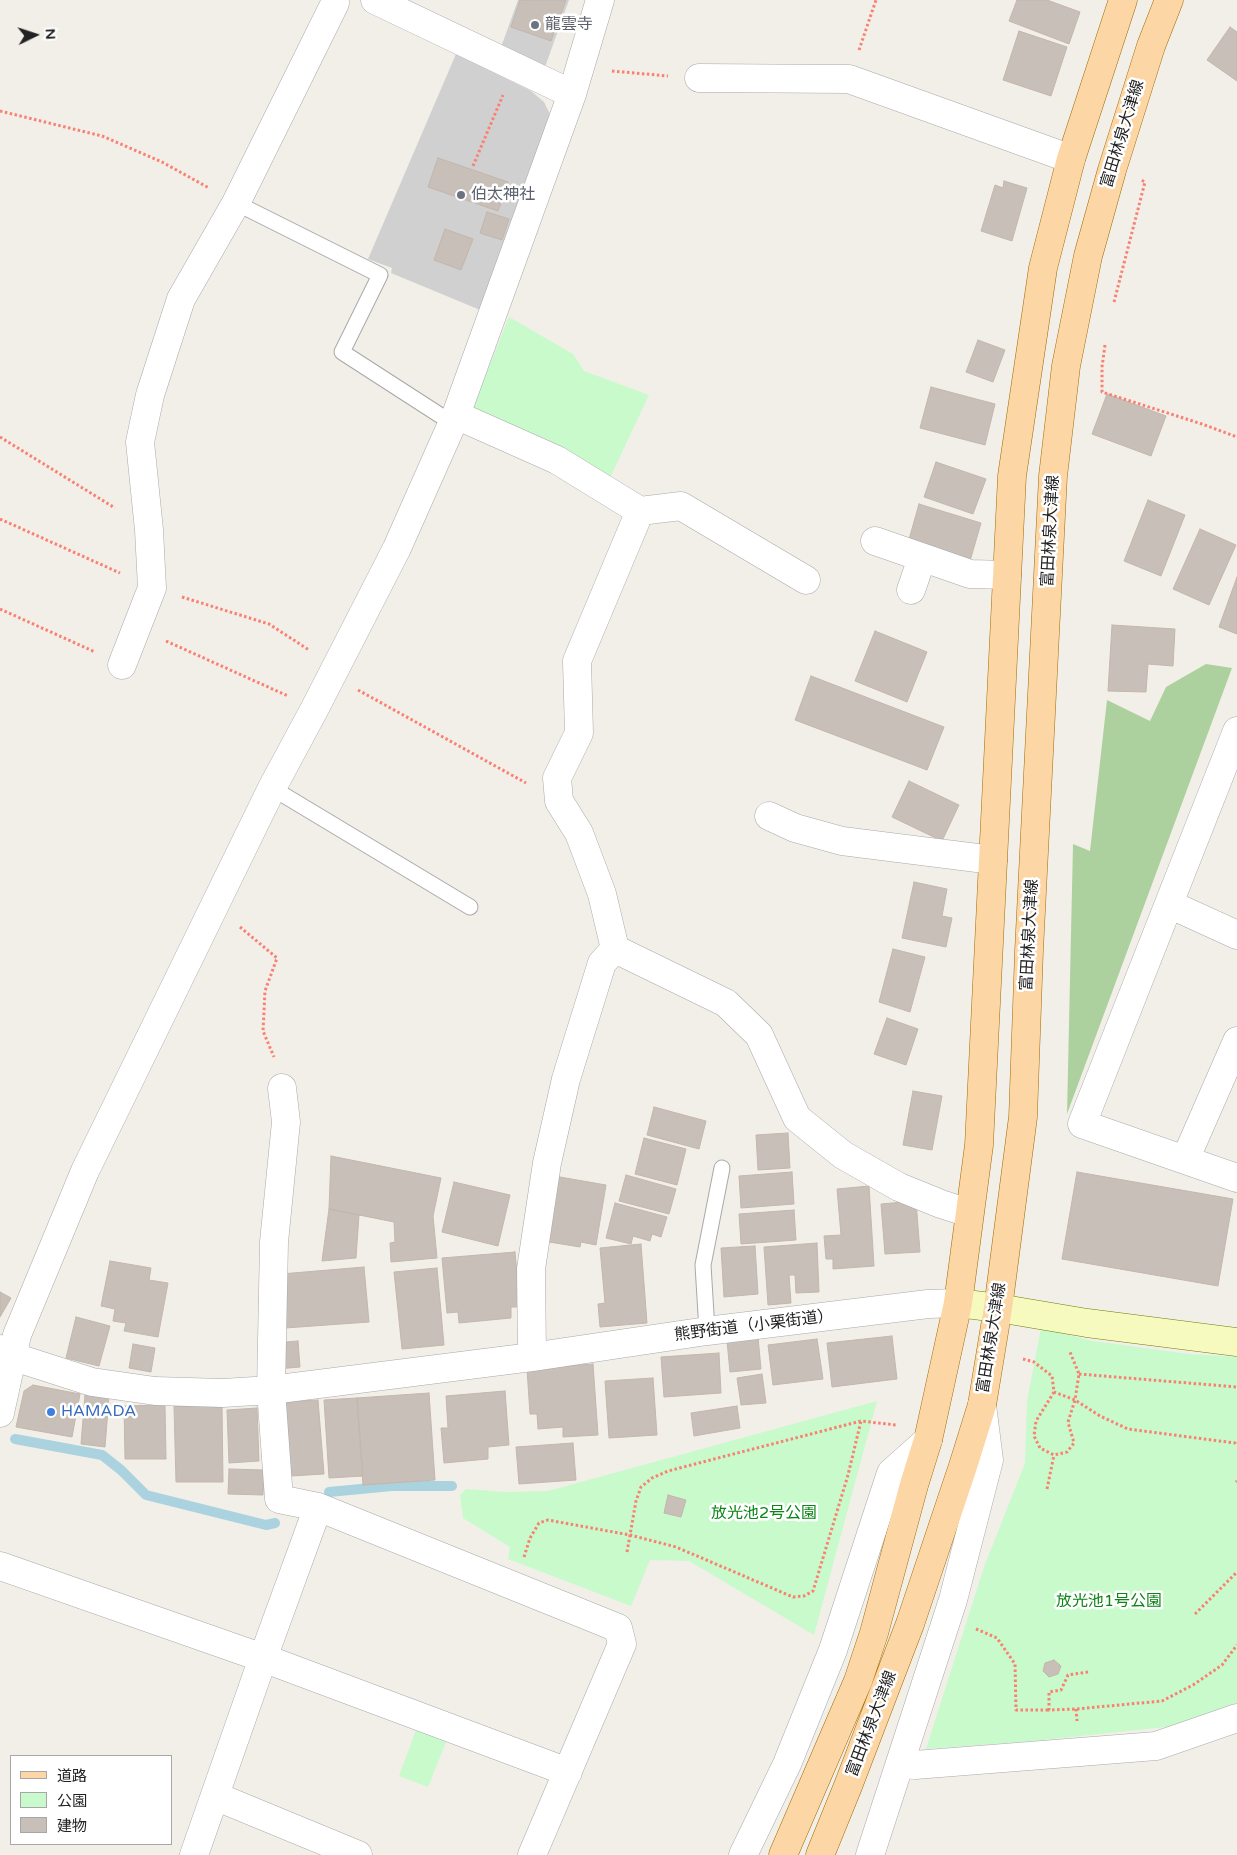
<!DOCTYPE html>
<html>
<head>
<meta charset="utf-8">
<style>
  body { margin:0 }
  #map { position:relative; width:1237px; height:1855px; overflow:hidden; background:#f2efe9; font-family:"Varela Round","Noto Sans JP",sans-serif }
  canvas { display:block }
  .legend { position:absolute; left:10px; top:1755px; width:162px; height:90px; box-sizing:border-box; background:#fff; border:1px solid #a7a7a7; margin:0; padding:6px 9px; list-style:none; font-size:15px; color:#222 }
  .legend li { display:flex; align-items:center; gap:10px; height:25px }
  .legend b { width:25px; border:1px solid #a7a7a7 }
  .north { position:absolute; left:10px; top:10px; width:50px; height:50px; -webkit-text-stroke:4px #fff; paint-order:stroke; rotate:86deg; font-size:14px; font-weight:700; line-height:20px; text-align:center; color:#222 }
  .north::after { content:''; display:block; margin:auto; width:18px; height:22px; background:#222; clip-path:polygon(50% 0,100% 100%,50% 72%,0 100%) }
</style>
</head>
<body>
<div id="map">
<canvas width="1237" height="1855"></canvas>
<ul class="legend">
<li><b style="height:6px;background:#fcd6a4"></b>道路</li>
<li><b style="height:14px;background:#c8facc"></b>公園</li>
<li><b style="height:14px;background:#c7bfb8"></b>建物</li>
</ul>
<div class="north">N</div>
</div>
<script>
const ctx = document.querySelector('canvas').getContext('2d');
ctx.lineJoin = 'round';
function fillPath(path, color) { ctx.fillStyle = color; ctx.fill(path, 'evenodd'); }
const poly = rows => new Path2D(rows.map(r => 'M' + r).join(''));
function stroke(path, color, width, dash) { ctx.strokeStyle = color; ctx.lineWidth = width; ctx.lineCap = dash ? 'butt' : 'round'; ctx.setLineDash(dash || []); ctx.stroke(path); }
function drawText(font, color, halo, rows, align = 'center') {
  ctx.font = font + ' "Varela Round","Noto Sans JP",sans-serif'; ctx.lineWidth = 5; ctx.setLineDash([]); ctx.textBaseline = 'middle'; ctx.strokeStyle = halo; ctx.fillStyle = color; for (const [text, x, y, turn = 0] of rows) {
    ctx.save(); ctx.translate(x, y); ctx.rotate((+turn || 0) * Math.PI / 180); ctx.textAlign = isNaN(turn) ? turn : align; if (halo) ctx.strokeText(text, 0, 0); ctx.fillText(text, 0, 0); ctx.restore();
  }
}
const religious = poly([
  [518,0,569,0,545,67,500,50],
  [456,54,531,91,544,102,551,116,485,312,391,273,392,268,368,259]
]);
const forest = poly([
  [1206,664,1232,668,1067,1114,1073,844,1090,851,1107,700,1150,721,1166,687]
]);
const park = poly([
  [509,317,573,354,584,371,649,395,607,484,472,409],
  [1041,1328,1093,1341,1189,1354,1237,1357,1237,1703,1184,1725,1034,1741,926,1749,984,1567,1025,1463,1027,1401],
  [877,1401,814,1635,689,1561,650,1560,631,1606,508,1559,510,1547,463,1518,460,1495,466,1489,505,1492,548,1491],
  [416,1730,446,1742,428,1787,399,1776]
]);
const stream = poly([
  [15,1439,102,1455,121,1470,146,1495,266,1525,275,1523],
  [329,1492,392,1486,452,1486]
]);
const building = poly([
  [520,0,566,0,551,41,511,27,520,0],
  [1017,0,1047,0,1080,12,1069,44,1009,21,1017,0],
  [1230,27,1237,32,1237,81,1207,60,1230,27],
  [1019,31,1067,47,1051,96,1003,80,1019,31],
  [438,158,508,182,498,211,428,187,438,158],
  [1004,181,1027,188,1012,241,981,231,995,185,1003,188,1004,181],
  [487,212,509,219,502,240,480,233,487,212],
  [445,229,473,239,461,270,434,260,445,229],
  [978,340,1005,350,993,382,966,372,978,340],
  [931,387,995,404,985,445,920,428,931,387],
  [1107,394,1166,416,1151,456,1092,434,1107,394],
  [936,462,986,479,973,514,924,497,936,462],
  [1148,500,1185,515,1161,576,1124,561,1148,500],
  [919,504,981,523,970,561,908,543,919,504],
  [1200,529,1236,545,1209,605,1173,589,1200,529],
  [1237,577,1237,634,1219,627,1237,577],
  [1112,625,1175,629,1173,666,1148,664,1146,692,1108,691,1112,625],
  [875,631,927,652,907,702,855,681,875,631],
  [811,676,944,727,927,770,795,720,811,676],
  [909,781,959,805,942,841,892,817,909,781],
  [914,882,947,889,942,916,952,918,946,947,902,938,914,882],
  [893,949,925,957,910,1012,879,1002,893,949],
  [887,1018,918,1029,906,1065,874,1054,887,1018],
  [913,1091,942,1096,932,1150,903,1145,913,1091],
  [654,1107,706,1121,699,1149,647,1135,654,1107],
  [788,1133,790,1168,758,1170,756,1135,788,1133],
  [644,1138,686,1149,677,1185,635,1174,644,1138],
  [331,1156,441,1178,433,1216,437,1258,391,1262,390,1243,395,1242,394,1222,329,1209,331,1156],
  [792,1172,794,1204,741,1208,739,1176,792,1172],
  [1077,1172,1233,1199,1218,1286,1062,1259,1077,1172],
  [626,1175,676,1189,669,1214,619,1201,626,1175],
  [554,1176,606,1185,596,1245,581,1242,580,1247,543,1241,554,1176],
  [454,1182,510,1195,498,1246,442,1232,454,1182],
  [869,1186,874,1266,833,1269,833,1259,826,1259,824,1236,841,1235,837,1189,869,1186],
  [916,1201,920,1252,885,1254,881,1204,916,1201],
  [615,1203,667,1217,661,1237,652,1234,650,1241,633,1236,631,1244,606,1238,615,1203],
  [329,1209,359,1215,356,1258,322,1261,329,1209],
  [794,1210,796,1240,741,1244,739,1214,794,1210],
  [817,1243,819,1292,796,1293,795,1275,789,1275,791,1303,768,1305,764,1247,817,1243],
  [641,1244,647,1323,600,1327,598,1304,605,1303,600,1248,641,1244],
  [755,1246,758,1294,724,1297,721,1248,755,1246],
  [515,1252,520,1307,511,1307,511,1318,459,1323,458,1312,447,1313,442,1258,515,1252],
  [110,1261,151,1268,149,1280,168,1283,158,1337,124,1331,126,1323,113,1321,115,1309,101,1306,110,1261],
  [364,1267,369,1322,285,1328,281,1274,364,1267],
  [437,1268,444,1345,402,1349,394,1272,437,1268],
  [0,1292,11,1298,0,1317,0,1292],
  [76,1317,110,1326,99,1366,66,1358,76,1317],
  [892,1336,897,1379,832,1387,827,1343,892,1336],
  [758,1337,761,1369,730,1372,727,1341,758,1337],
  [817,1339,823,1379,773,1385,768,1345,817,1339],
  [298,1341,300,1367,277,1369,275,1343,298,1341],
  [133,1344,155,1348,151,1372,129,1368,133,1344],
  [719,1353,721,1393,664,1397,661,1357,719,1353],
  [593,1364,598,1435,563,1437,563,1427,538,1429,537,1414,530,1414,527,1369,593,1364],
  [762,1374,766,1403,741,1405,737,1378,762,1374],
  [653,1378,657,1435,609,1438,605,1381,653,1378],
  [33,1385,80,1394,72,1437,16,1427,24,1391,33,1385],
  [505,1391,509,1445,488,1447,488,1459,444,1463,441,1428,448,1428,446,1396,505,1391],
  [429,1393,435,1480,363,1485,357,1398,429,1393],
  [85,1395,109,1397,105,1447,81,1444,85,1395],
  [357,1398,363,1476,329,1478,324,1400,357,1398],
  [318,1400,324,1474,291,1476,285,1402,318,1400],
  [165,1405,166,1459,125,1459,124,1406,165,1405],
  [222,1405,223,1482,176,1482,174,1406,222,1405],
  [737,1406,740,1428,694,1436,691,1413,737,1406],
  [257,1408,259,1461,229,1463,227,1410,257,1408],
  [573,1443,576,1480,519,1484,516,1447,573,1443],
  [229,1469,264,1470,263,1495,228,1494,229,1469],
  [668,1495,686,1500,681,1517,664,1513,668,1495],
  [1054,1660,1061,1666,1058,1674,1049,1677,1043,1671,1045,1663,1054,1660]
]);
const path = poly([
  [859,50,876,0],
  [612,71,668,76],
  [0,111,102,136,162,162,209,188],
  [473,166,503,95],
  [1114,302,1145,182,1141,180],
  [1105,345,1102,367,1102,392,1202,424,1237,437],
  [0,437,115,508],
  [0,519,120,573],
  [182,597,269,624,309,650],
  [0,609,95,652],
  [166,641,288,696],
  [358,690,526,783],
  [240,927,277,958,265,991,263,1031,274,1057],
  [1023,1359,1034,1362,1052,1376,1054,1392,1075,1400,1079,1374,1070,1352],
  [1079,1374,1237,1387],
  [1054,1392,1036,1421,1034,1436,1040,1448,1054,1455,1067,1452,1074,1443,1068,1422,1075,1400,1100,1416,1128,1429,1235,1443,1237,1445],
  [1236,1482,1237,1481],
  [1047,1489,1054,1455],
  [627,1552,636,1501,641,1487,652,1478,668,1471,861,1421,896,1425],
  [524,1557,530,1538,539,1523,548,1520,630,1535,676,1547,793,1597,804,1596,813,1591,848,1475,861,1421],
  [1195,1614,1237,1572],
  [976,1629,997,1638,1015,1664,1016,1710,1049,1710],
  [1088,1672,1068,1675,1061,1690,1049,1692,1049,1710,1076,1709,1162,1701,1193,1685,1222,1665,1237,1645],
  [1076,1709,1077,1721]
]);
const lane = poly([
  [236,203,380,275,342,352,452,423],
  [272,788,470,907],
  [707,1331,703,1265,722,1168]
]);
const street = poly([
  [375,0,572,94],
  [699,78,849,79,1071,159],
  [456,415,557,460,640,511,577,661,579,733,557,778,559,801,579,833,602,894,615,949,726,1003,759,1035,797,1118,843,1155,899,1187,941,1204,969,1213],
  [640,511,681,506,806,580],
  [875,541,970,574,1007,575],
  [911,590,922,558],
  [122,665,152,588,149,530,140,442,150,395,181,299,236,203,335,3],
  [1237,731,1082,1124,1237,1178],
  [769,816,795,828,842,841,993,860],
  [1169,904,1237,935],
  [1185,1160,1237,1041],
  [0,1349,14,1357,92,1382,155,1391,223,1393,271,1390,532,1357,707,1331,928,1304,958,1303],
  [532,1357,531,1269,547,1163,566,1079,602,963,615,949],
  [0,1413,17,1335,85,1171,272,788,315,708,397,548,456,415,572,94,600,0],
  [318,1507,618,1628,622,1644,532,1855],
  [0,1566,263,1658,568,1772],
  [900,1763,915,1765,1156,1746,1237,1718],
  [215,1796,358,1855],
  [194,1855,263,1658,318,1507,279,1499,271,1390,274,1242,286,1122,282,1088],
  [743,1855,787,1764,833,1650,891,1473,928,1440],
  [870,1855,953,1600,989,1460,982,1405]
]);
const secondary = poly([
  [958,1303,998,1308,1087,1323,1237,1342]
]);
const primary = poly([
  [783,1855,858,1681,874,1633,914,1485,928,1440,958,1303,979,1145,1012,476,1043,268,1071,159,1123,0],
  [820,1855,848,1786,910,1624,963,1466,982,1405,998,1308,1023,1117,1029,951,1053,476,1066,366,1088,256,1112,170,1151,46,1169,0]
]);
const markers = [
  [535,25,5,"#6b7280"],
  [461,195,5,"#6b7280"],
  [51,1412,5,"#3f7fe0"]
];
const worshipNames = [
  ["龍雲寺",545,25],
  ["伯太神社",471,195]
];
const streetNames = [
  ["富田林泉大津線",1123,134,-73],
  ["富田林泉大津線",1051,531,-87],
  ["富田林泉大津線",1030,935,-87],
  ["熊野街道（小栗街道）",754,1326,-7],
  ["富田林泉大津線",992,1338,-81],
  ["富田林泉大津線",872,1724,-69]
];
const shopNames = [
  ["HAMADA",61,1412]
];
const parkNames = [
  ["放光池2号公園",764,1514],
  ["放光池1号公園",1109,1602]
];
fillPath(religious, '#d0d0d0');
fillPath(forest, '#add19e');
fillPath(park, '#c8facc');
stroke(stream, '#aad3df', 10);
fillPath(building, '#c7bfb8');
stroke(building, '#c4b6ab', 1);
stroke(lane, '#a9a9a9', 17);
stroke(street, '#a9a9a9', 29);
stroke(secondary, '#707d05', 29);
stroke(primary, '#a06b00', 29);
stroke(path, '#fa8072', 3, [2.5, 2.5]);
stroke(lane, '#fff', 15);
stroke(street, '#fff', 28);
stroke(secondary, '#f7fabf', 28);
stroke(primary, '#fcd6a4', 28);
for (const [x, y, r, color] of markers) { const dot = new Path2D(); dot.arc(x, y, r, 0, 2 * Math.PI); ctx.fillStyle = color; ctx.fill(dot); stroke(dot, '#fff', 2); }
drawText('16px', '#5b616d', '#fff', worshipNames, 'left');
drawText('16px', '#222', '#fff', streetNames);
drawText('16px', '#366cbe', '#fff', shopNames, 'left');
drawText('16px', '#0c8416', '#fff', parkNames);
</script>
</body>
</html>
